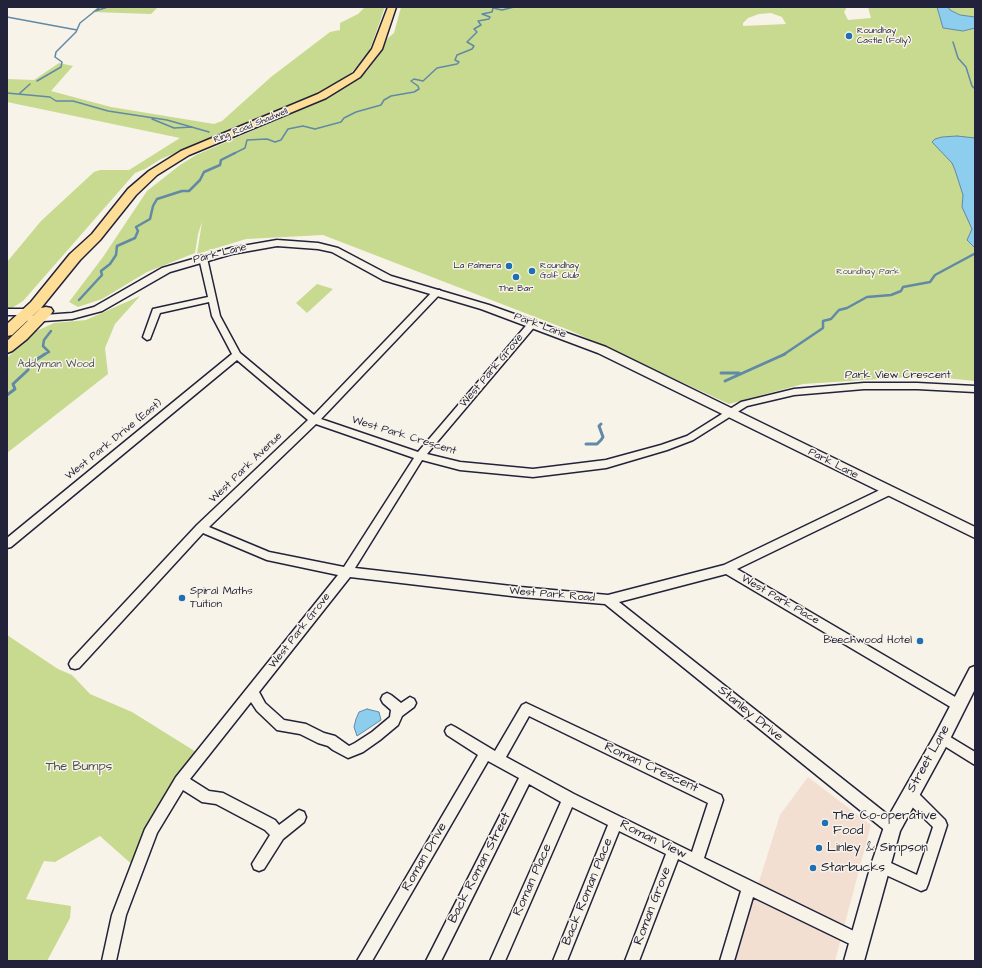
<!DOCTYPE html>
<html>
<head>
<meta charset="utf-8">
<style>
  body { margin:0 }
  #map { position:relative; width:982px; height:968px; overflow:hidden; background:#f7f3e8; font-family:"Architects Daughter",sans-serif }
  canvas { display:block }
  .frame { position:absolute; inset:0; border:8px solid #22223b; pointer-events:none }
</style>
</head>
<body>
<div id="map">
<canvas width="982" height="968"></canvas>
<div class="frame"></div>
</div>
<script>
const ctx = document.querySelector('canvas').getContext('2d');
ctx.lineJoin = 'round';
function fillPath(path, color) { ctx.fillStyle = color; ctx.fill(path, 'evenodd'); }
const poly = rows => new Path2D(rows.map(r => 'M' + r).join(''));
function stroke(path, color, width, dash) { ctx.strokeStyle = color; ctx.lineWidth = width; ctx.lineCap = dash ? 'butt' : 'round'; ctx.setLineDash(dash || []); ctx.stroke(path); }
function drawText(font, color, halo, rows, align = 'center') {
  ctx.font = font + ' "Architects Daughter",sans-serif'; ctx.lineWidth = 3; ctx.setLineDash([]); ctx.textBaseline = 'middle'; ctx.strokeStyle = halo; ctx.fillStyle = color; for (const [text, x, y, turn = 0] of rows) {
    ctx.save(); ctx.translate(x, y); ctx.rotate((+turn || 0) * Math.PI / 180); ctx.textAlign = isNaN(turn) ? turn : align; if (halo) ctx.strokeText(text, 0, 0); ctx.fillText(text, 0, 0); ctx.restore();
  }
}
const built = poly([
  [808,777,871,825,835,961,734,961,780,815]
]);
const green = poly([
  [98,7,158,7,151,14,92,12],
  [365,7,385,7,368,55,352,72,326,91,161,159,145,169,135,173,23,301,12,308,7,308,7,262,41,221,94,172,100,170,129,170,180,138,7,102,7,79,34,80,59,63,73,66,51,91,111,107,214,124,222,121,271,77,330,32,340,30,340,23,358,14],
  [401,7,847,7,844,12,848,20,871,18,868,7,937,7,943,28,963,31,975,28,975,381,926,376,803,384,729,404,569,330,323,235,246,239,197,254,202,222,198,234,195,253,147,272,102,299,78,307,69,302,103,257,147,191,180,165,196,155,305,108,351,84,367,71,378,56,388,38,394,33],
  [771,13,782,17,786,24,743,26,743,23,748,18,759,14],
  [975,7,975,17,960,15,947,8],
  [317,284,333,289,307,313,296,303],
  [140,296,115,324,105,348,108,374,7,453,7,358,32,333,54,323,86,320],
  [7,635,58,669,72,675,90,694,132,712,201,755,136,868,100,836,55,862,44,861,26,899,71,906,70,918,47,961,7,961]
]);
const water = poly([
  [937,7,948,7,950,10,960,15,975,17,975,28,963,31,943,28,937,7],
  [957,136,975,138,975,248,967,240,972,229,962,207,963,195,955,170,952,163,932,142,935,139,942,137,957,136],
  [367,709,379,712,381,720,357,736,354,727,356,719,359,712,367,709]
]);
const streamFar2 = poly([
  [95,11,108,7],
  [7,17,77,30],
  [953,42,958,58,966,67,972,86,975,89],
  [37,81,61,67,62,62,55,57,56,52,76,32,80,23,100,7],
  [7,93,50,97,56,101,73,101,108,111,167,120,209,132],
  [20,93,30,84],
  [152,119,174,128,192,127],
  [233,154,245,148,247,140,267,139,275,142,281,140,288,129,303,126,315,129,341,122,344,118,356,112,381,105,384,100,391,96,414,92,419,89,418,86,411,81,414,79,423,81,437,68,457,64,459,62,455,60,457,55,472,49,474,46,467,42,477,32,474,29,481,25,478,21,489,19,490,17,482,14,492,12,493,8,502,10,514,7]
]);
const streamFar1 = poly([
  [79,300,102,275,101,271,110,264,116,255,117,246,135,238,138,231,136,227,150,219,153,206,157,199,182,191,189,191,200,180,204,172,220,165,221,160,235,153],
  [43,355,49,352,43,346,44,340,51,331],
  [783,355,823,328,823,321,831,319,839,310,847,308,867,297,891,295,901,291,903,287,930,282,935,275,974,254]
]);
const stream = poly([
  [721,373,739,373],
  [725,381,785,354],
  [7,395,15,389,13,384,28,370,28,365,45,354],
  [586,444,597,444,601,440,603,437,599,426,601,424]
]);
const minor = poly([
  [200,256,206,256,207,258,220,316,240,353,314,415,434,290,440,290,440,294,321,419,418,452,530,321,536,321,536,325,427,454,460,462,533,469,606,460,661,445,687,436,741,402,794,389,864,383,917,383,975,386,975,392,917,389,864,389,794,395,747,406,693,440,667,450,606,468,533,477,460,470,422,460,355,568,520,587,608,595,724,565,884,488,892,488,893,491,892,494,737,569,962,701,964,705,962,709,958,711,954,709,726,574,619,602,897,822,899,827,897,832,892,834,887,832,605,604,520,597,350,577,259,692,265,703,284,720,306,724,324,733,335,736,349,746,355,743,372,732,390,717,391,710,383,703,381,699,383,695,387,693,391,695,401,703,410,697,414,699,416,703,414,707,402,716,398,725,380,740,363,752,348,758,333,750,328,746,318,743,300,734,277,730,257,711,251,702,190,779,209,791,223,793,275,820,279,825,299,810,304,812,306,817,304,822,283,839,264,869,259,871,254,869,252,864,270,835,265,830,216,804,202,802,183,790,157,833,126,915,116,961,102,961,112,915,145,829,176,777,338,575,267,560,203,533,79,668,75,669,71,668,69,664,71,660,197,525,308,420,237,360,11,547,7,548,7,538,232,354,212,316,209,302,160,313,150,339,147,340,143,337,153,309,208,297,199,258,200,256],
  [316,424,414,458,344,567,269,552,209,527,316,424],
  [7,309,29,309,33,312,29,315,7,315,7,309],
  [526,703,721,795,723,800,704,858,864,936,866,941,864,946,859,948,854,946,753,897,734,961,720,961,741,891,678,859,639,961,625,961,666,854,619,831,567,961,553,961,608,825,572,807,505,961,490,961,561,802,529,784,441,961,426,961,519,778,488,761,372,961,357,961,478,755,447,735,445,731,447,727,451,725,455,727,495,751,522,705,526,703],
  [529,716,708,803,692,852,574,794,506,757,529,716],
  [942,732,975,752,975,765,938,742,936,738,938,734,942,732],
  [910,789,915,790,945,820,947,825,928,884,926,889,921,891,875,870,873,865,875,860,880,858,917,875,933,827,905,800,903,795,905,790,910,789]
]);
const tertiary = poly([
  [277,240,318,243,338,248,391,276,489,305,606,347,975,527,975,538,598,353,481,309,383,280,332,252,318,249,277,246,232,254,170,272,102,311,72,319,30,322,25,319,30,316,72,313,94,307,162,268,231,248,277,240],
  [975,666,975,689,948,743,900,831,864,961,844,961,871,865,886,821,936,733,970,668,975,666]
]);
const trunk = poly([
  [388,7,396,7,382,49,360,77,326,98,189,155,157,175,136,195,100,240,80,260,41,308,12,335,7,336,7,324,31,302,70,254,92,234,128,189,149,171,181,151,318,94,354,73,372,49,388,7],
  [46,307,51,308,53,311,51,314,27,339,12,351,7,353,7,341,41,308,46,307]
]);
const markers = [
  [849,36,4,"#1f6fb2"],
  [509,266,4,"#1f6fb2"],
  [532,271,4,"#1f6fb2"],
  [516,277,4,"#1f6fb2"],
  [182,598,4,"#1f6fb2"],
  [920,641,4,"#1f6fb2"],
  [825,823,4,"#1f6fb2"],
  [819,848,4,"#1f6fb2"],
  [813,868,4,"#1f6fb2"]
];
const farPoinames = [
  ["Roundhay",857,31],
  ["Castle (Folly)",857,41],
  ["La Palmera",501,266,"right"],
  ["Roundhay",540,266],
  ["Golf Club",540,276],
  ["The Bar",516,289,"center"]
];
const farStreetnames = [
  ["Ring Road Shadwell",251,126,-22]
];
const farParknames = [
  ["Roundhay Park",868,272]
];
const streetNames = [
  ["Park Lane",220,254,-14],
  ["Park Lane",540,326,20],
  ["West Park Grove",492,371,-50],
  ["Park View Crescent",898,376],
  ["West Park Crescent",404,436,17],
  ["West Park Drive (East)",114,440,-39],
  ["Park Lane",833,464,27],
  ["West Park Avenue",246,468,-44],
  ["West Park Road",552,595,5],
  ["West Park Place",780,600,30],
  ["West Park Grove",300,631,-52]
];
const parkNames = [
  ["Addyman Wood",56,365]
];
const poiNames = [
  ["Spiral Maths",190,592],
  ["Tuition",190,605],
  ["Beechwood Hotel",912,641,"right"]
];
const nearStreetnames = [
  ["Stanley Drive",750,714,39],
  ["Street Lane",929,759,-61],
  ["Roman Crescent",651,768,25],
  ["Roman View",653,840,26],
  ["Roman Drive",425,857,-60],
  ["Back Roman Street",480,868,-63],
  ["Roman Place",533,880,-66],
  ["Back Roman Place",588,892,-68],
  ["Roman Grove",653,906,-69]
];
const nearParknames = [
  ["The Bumps",79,767]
];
const nearPoinames = [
  ["The Co-operative",833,816],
  ["Food",833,831],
  ["Linley & Simpson",827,848],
  ["Starbucks",821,868]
];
fillPath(built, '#f2dfd2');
fillPath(green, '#c7da8f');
fillPath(water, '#8dcdee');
stroke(water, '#6289a6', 1);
stroke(streamFar2, '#6289a6', 1.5);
stroke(streamFar1, '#6289a6', 2.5);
stroke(stream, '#6289a6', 3);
stroke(minor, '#22223b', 3);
stroke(tertiary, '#22223b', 3);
stroke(trunk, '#22223b', 3);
fillPath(minor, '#f7f3e8');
fillPath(tertiary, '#f7f3e8');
fillPath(trunk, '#fedd96');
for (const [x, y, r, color] of markers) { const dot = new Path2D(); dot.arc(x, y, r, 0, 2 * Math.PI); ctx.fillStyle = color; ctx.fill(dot); stroke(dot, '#f7f3e8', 1.5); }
drawText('9px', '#22223b', '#f7f3e8', farPoinames, 'left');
drawText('9px', '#22223b', '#f7f3e8', farStreetnames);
drawText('9px', '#4b5050', '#f7f3e8', farParknames);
drawText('11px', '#22223b', '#f7f3e8', streetNames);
drawText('11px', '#4b5050', '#f7f3e8', parkNames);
drawText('11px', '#22223b', '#f7f3e8', poiNames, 'left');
drawText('13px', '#22223b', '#f7f3e8', nearStreetnames);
drawText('13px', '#4b5050', '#f7f3e8', nearParknames);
drawText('13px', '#22223b', '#f7f3e8', nearPoinames, 'left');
</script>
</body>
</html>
